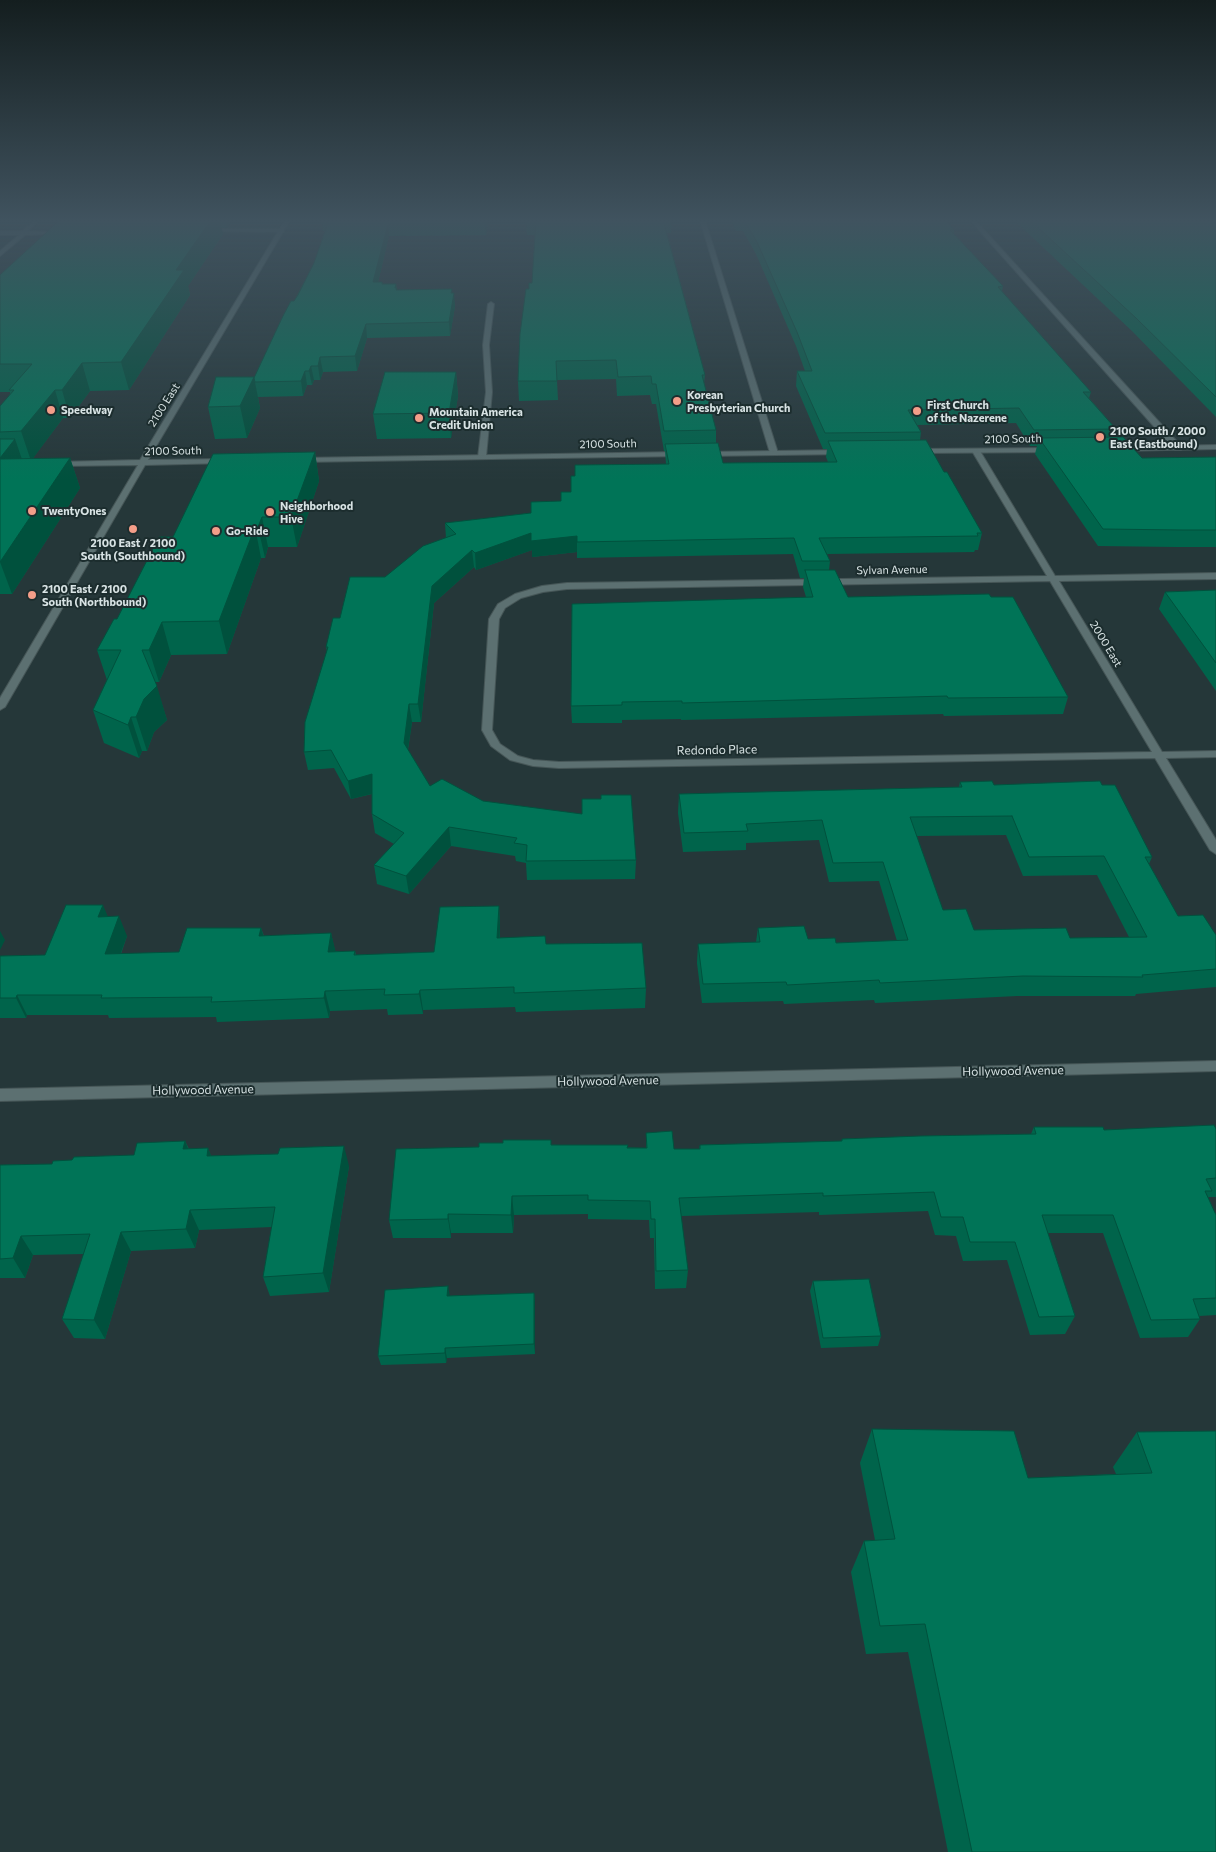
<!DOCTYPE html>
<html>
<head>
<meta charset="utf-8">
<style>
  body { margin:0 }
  canvas { display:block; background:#253739 }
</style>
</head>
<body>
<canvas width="1216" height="1852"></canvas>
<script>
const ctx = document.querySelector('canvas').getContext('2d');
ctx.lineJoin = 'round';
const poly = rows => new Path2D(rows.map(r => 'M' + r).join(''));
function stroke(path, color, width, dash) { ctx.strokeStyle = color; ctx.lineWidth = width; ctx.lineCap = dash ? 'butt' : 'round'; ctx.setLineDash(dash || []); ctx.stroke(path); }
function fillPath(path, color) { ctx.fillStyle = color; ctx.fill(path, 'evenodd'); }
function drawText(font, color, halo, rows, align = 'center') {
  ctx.font = font + ' Commissioner,sans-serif'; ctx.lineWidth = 4; ctx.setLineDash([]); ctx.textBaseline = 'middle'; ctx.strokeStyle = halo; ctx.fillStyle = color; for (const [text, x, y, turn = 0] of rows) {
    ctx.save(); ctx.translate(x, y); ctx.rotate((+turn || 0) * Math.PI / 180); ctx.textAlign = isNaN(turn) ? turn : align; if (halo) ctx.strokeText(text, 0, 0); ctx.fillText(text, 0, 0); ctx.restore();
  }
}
const street = poly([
  [35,220,40,220,28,231,67,233,25,235,0,256,0,251,19,235,0,235,0,231,22,231,35,220],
  [700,220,705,220,778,453,777,455,770,453,700,220],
  [970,220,975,220,1181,446,1181,450,1175,450,970,220],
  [282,229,284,232,204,231,207,229,282,229],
  [491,302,494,304,489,345,492,392,486,457,482,459,478,457,486,392,483,345,488,304,491,302],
  [973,449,980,451,1055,576,1216,573,1216,579,1059,581,1162,752,1216,751,1216,757,1166,758,1216,840,1216,854,1210,850,1155,758,559,768,533,766,510,760,491,746,482,730,489,619,498,604,515,594,542,586,567,583,1047,576,972,451,973,449],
  [1050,581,1152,752,559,762,533,760,518,756,500,744,492,730,499,619,505,608,521,598,543,592,567,589,1050,581],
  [1216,1061,1216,1071,0,1101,0,1089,1216,1061]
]);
const secondary = poly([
  [285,220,290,220,148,460,226,459,230,461,226,463,145,465,5,707,0,710,0,698,138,465,56,466,52,464,56,462,140,460,285,220],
  [1216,445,1216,449,1116,451,1112,449,1116,447,1216,445],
  [1054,448,1057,448,1057,452,916,453,912,451,916,449,1054,448],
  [844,450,848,452,847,454,704,456,700,454,704,452,844,450],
  [681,452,685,454,684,456,299,462,295,460,299,458,681,452]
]);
const wall = poly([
  [60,220,232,220,227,228,221,228,223,234,188,286,190,295,129,390,90,391,70,418,63,418,33,458,70,458,80,488,12,594,0,594,0,432,10,394,10,392,0,392,0,275],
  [322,220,488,220,486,235,389,236,378,282,382,282,383,284,396,284,397,290,452,293,455,306,450,336,367,338,357,371,323,372,320,380,314,380,312,385,307,385,303,396,258,397,260,408,247,438,215,439,208,407,254,378,314,263,325,231,323,231],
  [526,220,672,220,671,233,667,233,705,375,704,383,716,430,716,443,723,463,828,462,826,457,827,449,823,449,796,386,797,371,805,371,796,346,756,254,743,231,736,231,731,220,946,220,954,230,954,234,1003,286,1002,291,1091,392,1089,398,1116,429,1114,437,1142,458,1216,457,1216,547,1176,547,1098,546,1035,454,1037,446,1030,446,1016,423,917,425,921,432,920,440,944,472,982,533,978,550,975,550,974,552,827,554,830,561,829,570,848,597,991,597,1068,697,1063,714,944,716,943,714,681,720,681,719,622,720,622,723,572,723,571,706,806,597,803,587,804,578,800,578,793,554,577,558,577,552,532,557,532,550,476,570,474,567,434,603,421,722,412,722,408,750,430,786,483,801,636,860,635,879,527,880,526,863,516,861,515,856,451,846,409,894,377,884,374,865,394,844,375,833,372,814,372,794,351,799,334,768,308,770,304,752,327,651,326,647,340,618,385,577,446,538,445,523,531,513,561,501,571,492,575,476,666,464,665,451,664,451,656,404,652,404,650,395,617,396,616,379,557,380,558,400,519,401,518,381,529,289,532,283,535,235,527,235],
  [1014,220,1211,220,1216,224,1216,417,1132,331],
  [456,372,458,396,451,438,377,439,373,414],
  [315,452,319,481,297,547,268,547,265,558,261,558,227,654,171,655,159,682,155,682,167,720,154,732,147,751,142,751,139,758,104,743,93,710,107,680,97,650,173,537],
  [1216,590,1216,691,1159,609,1165,592],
  [960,782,994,785,1102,785,1152,857,1149,864,1178,916,1216,935,1216,987,1136,994,1135,996,1017,996,875,1003,874,1000,784,1004,783,1001,702,1003,697,963,698,944,756,942,758,928,808,939,836,943,897,941,879,881,829,882,819,840,746,843,746,850,683,852,678,813,679,794,959,787],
  [1006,835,1023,876,1097,875,1129,937,1070,938,974,930,943,910,916,836],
  [499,906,500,926,500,938,546,944,646,988,645,1008,516,1012,515,1007,423,1010,423,1014,388,1015,387,1009,330,1011,329,1018,217,1022,216,1017,109,1018,108,1015,27,1015,26,1018,0,1018,0,956,45,955,108,916,127,936,121,954,179,952,261,928,264,936,331,933,335,951,355,951,356,955,434,952],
  [1034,1127,1104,1130,1216,1129,1216,1197,1208,1197,1216,1215,1216,1315,1199,1316,1200,1319,1188,1337,1140,1338,1103,1233,1048,1233,1075,1316,1065,1334,1030,1335,1007,1260,963,1261,956,1236,935,1235,928,1211,819,1215,819,1212,681,1216,688,1270,686,1288,655,1289,654,1238,650,1238,649,1220,588,1219,588,1214,514,1215,513,1233,451,1233,451,1238,393,1238,389,1220,479,1147,503,1143,646,1148,646,1133,674,1149,699,1149,700,1145,841,1141,842,1139,1031,1134],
  [185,1141,189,1149,208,1148,211,1156,349,1166,329,1292,270,1296,263,1277,272,1227,199,1230,195,1248,131,1251,105,1339,74,1338,62,1319,84,1254,33,1255,25,1278,0,1278,0,1165,52,1164,72,1160,134,1155],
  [813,1281,881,1336,878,1346,821,1348,810,1291],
  [534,1293,535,1303,535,1354,447,1358,446,1363,381,1365,378,1356,449,1296],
  [872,1429,1028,1478,1116,1474,1113,1467,1137,1432,1216,1431,1216,1852,948,1852,908,1652,866,1654,851,1572,864,1541,875,1540,860,1463]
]);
const shadedWall = poly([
  [211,220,220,220,223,234,188,286,190,295,129,390,121,362,176,270],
  [225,220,232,220,227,228],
  [485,220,488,220,486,235,485,223],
  [388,224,389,236,375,295,373,282],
  [452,289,453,300,454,293,455,306,450,336,449,322],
  [366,324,367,338,357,371,355,356],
  [320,357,323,372,320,380,318,366],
  [82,363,90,391,70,418,62,390],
  [311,366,314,380,312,385,309,371],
  [305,371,307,385,303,396,301,381],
  [456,372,458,396,451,438,449,413],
  [254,377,260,408,247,438,240,406],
  [55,390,63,418,31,461,21,431],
  [15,439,25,468,0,461,0,458],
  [315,452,319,481,297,547,291,517],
  [70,458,80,488,12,594,0,562],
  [262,517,268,547,265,558,258,527],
  [255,527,261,558,227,654,219,621],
  [531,533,577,536,577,552,532,557,532,550,476,570,475,553],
  [472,550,474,567,434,603,421,722,418,704,432,586],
  [162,622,171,655,159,682,149,650],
  [157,686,167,720,154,732,147,751,136,717,144,699],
  [409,704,412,722,406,762,404,743],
  [131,717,142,751,139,758,128,725],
  [372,774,375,793,351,799,348,781],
  [449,827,451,846,409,894,406,876],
  [103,905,111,924,98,917],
  [499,906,500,926,499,958,497,938],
  [119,916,127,936,113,974,105,954],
  [261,928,267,948,259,936],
  [0,931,5,940,0,950],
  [331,933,336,953,328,952],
  [420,990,423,1010,423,1014,419,994],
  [325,991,330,1011,329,1018,324,998],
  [17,995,27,1015,26,1018,16,998],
  [185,1141,193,1161,183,1149],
  [344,1146,349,1166,329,1292,323,1273],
  [208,1148,216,1168,207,1156],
  [512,1196,514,1215,513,1233,511,1215],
  [190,1210,199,1230,195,1248,186,1229],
  [448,1214,451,1233,451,1238,448,1219],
  [121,1232,131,1251,105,1339,94,1320],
  [21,1236,33,1255,25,1278,13,1258],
  [448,1286,450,1296,447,1296],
  [534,1293,535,1303,535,1354,534,1344],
  [445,1348,447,1358,446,1363,445,1353]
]);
const building = poly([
  [60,220,211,220,176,270,184,270,121,362,82,363,62,390,55,390,21,431,0,432,0,406,14,390,9,390,32,364,0,364,0,275,60,220],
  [329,220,485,220,485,223,388,224,373,282,382,282,382,284,396,284,395,288,397,288,396,290,452,289,451,293,454,293,449,322,366,324,355,356,320,357,318,366,311,366,309,371,305,371,301,381,255,382,254,378,283,316,291,301,294,301,298,295,314,263,329,220],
  [536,220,663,220,705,375,702,375,716,430,664,431,656,384,652,384,651,376,618,377,616,360,556,361,557,381,518,381,520,334,526,289,529,289,529,283,532,283,536,220],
  [744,220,946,220,954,230,950,230,1003,286,998,287,1091,392,1083,392,1116,429,1034,430,1019,408,908,410,921,432,825,433,797,371,812,371,797,332,757,242,744,220],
  [1030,220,1211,220,1216,224,1216,397,1136,318,1030,220],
  [385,372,456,372,449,413,373,414,385,372],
  [216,377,254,377,240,406,208,407,216,377],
  [1123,437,1142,458,1216,457,1216,530,1182,530,1103,529,1039,438,1123,437],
  [0,439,15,439,0,458,0,439],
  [926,440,944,472,947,472,982,533,977,533,978,536,819,538,830,561,802,561,794,538,577,542,577,536,531,541,531,533,475,553,472,550,432,586,418,704,409,704,404,743,430,786,442,779,483,801,582,814,582,799,601,799,601,795,631,795,636,860,526,861,527,845,514,843,517,838,449,827,406,876,374,865,404,833,372,814,372,774,348,781,331,750,304,752,305,722,328,647,326,647,333,618,340,618,350,577,385,577,423,546,456,534,445,523,531,513,531,502,561,501,561,492,571,492,571,476,575,476,575,465,669,464,665,444,718,443,723,463,837,462,828,441,926,440],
  [315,452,291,517,262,517,258,527,255,527,219,621,162,622,149,650,142,650,157,686,144,699,136,717,131,717,128,725,93,710,121,650,97,650,114,619,117,619,159,537,173,537,213,454,315,452],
  [70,458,0,562,0,459,70,458],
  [805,570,835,570,848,597,989,594,991,597,1013,597,1068,697,948,698,947,696,682,703,682,701,622,702,622,705,571,706,572,604,813,597,805,570],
  [1216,590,1216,663,1165,592,1216,590],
  [992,781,994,785,1100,781,1102,785,1115,785,1152,857,1145,857,1178,916,1203,915,1216,935,1216,969,1142,975,1143,977,1023,976,880,983,879,980,787,985,786,982,703,984,698,944,760,942,758,928,804,926,808,939,835,938,836,943,908,940,883,862,833,863,822,820,746,824,748,831,684,833,679,794,962,787,960,782,992,781],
  [1012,816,1029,857,1104,856,1147,937,1070,938,1066,928,974,930,966,909,943,910,910,817,1012,816],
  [66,905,103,905,98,917,119,916,105,954,179,952,187,928,261,928,259,936,331,933,328,952,355,951,354,955,434,952,440,907,499,906,497,938,545,936,546,944,642,943,646,988,514,993,514,987,420,990,419,994,384,995,385,989,325,991,324,998,211,1002,212,997,101,998,102,995,17,995,16,998,0,998,0,956,45,955,66,905],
  [1214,1125,1216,1129,1216,1178,1206,1179,1212,1191,1205,1191,1216,1215,1216,1298,1193,1299,1200,1319,1151,1320,1113,1215,1042,1215,1075,1316,1039,1317,1015,1242,970,1242,963,1217,941,1217,934,1192,823,1196,823,1193,679,1198,688,1270,656,1271,655,1219,651,1219,650,1201,588,1200,588,1195,512,1196,511,1215,448,1214,448,1219,389,1220,396,1149,479,1147,479,1143,503,1143,503,1140,551,1140,551,1145,628,1145,627,1148,647,1148,646,1133,672,1131,674,1149,700,1149,700,1145,842,1141,842,1139,920,1136,1036,1134,1034,1127,1103,1127,1104,1130,1214,1125],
  [185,1141,183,1149,208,1148,207,1156,278,1154,280,1148,344,1146,323,1273,263,1277,275,1207,190,1210,186,1229,121,1232,94,1320,62,1319,90,1234,21,1236,13,1258,0,1259,0,1165,52,1164,53,1161,72,1160,74,1157,134,1155,137,1143,185,1141],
  [869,1279,881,1336,823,1338,813,1281,869,1279],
  [448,1286,447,1296,534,1293,534,1344,445,1348,445,1353,378,1356,385,1290,448,1286],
  [872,1429,1014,1431,1028,1478,1152,1473,1137,1432,1216,1431,1216,1852,972,1852,925,1624,880,1626,864,1541,895,1539,872,1429]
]);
const markers = [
  [677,401,5,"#f49e89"],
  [51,410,5,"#f49e89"],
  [917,411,5,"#f49e89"],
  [419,418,5,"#f49e89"],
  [1100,437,5,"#f49e89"],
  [32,511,5,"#f49e89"],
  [270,512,5,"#f49e89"],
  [133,529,5,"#f49e89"],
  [216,531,5,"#f49e89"],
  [32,595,5,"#f49e89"]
];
const farPoinames = [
  ["Korean",687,395],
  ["Presbyterian Church",687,408],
  ["First Church",927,405],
  ["of the Nazerene",927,418],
  ["Speedway",61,410],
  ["Mountain America",429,412],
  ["Credit Union",429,425],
  ["2100 South / 2000",1110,431],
  ["East (Eastbound)",1110,444],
  ["Neighborhood",280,506],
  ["Hive",280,519],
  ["TwentyOnes",42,511],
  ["Go-Ride",226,531],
  ["2100 East / 2100",133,543,"center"],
  ["South (Southbound)",133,556,"center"],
  ["2100 East / 2100",42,589],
  ["South (Northbound)",42,602]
];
const farStreetnames = [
  ["2100 East",164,405,-58],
  ["2100 South",1013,439,-1],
  ["2100 South",608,444,-1],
  ["2100 South",173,451,-1],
  ["Sylvan Avenue",892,570,-1],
  ["2000 East",1106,644,59]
];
const streetNames = [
  ["Redondo Place",717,750,-1],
  ["Hollywood Avenue",1013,1071,-1],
  ["Hollywood Avenue",608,1081,-1],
  ["Hollywood Avenue",203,1090,-1]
];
stroke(street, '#465657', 2);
stroke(secondary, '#465657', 2);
fillPath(street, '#5c7071');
fillPath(secondary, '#5c7071');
fillPath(wall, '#00644b');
fillPath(shadedWall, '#00513d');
fillPath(building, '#007457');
stroke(building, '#00513d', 1);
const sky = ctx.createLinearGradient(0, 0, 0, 480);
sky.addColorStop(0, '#141e1f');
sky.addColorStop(0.46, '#40535f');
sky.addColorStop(1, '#40535f00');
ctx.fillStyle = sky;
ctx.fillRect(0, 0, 1216, 480);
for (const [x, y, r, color] of markers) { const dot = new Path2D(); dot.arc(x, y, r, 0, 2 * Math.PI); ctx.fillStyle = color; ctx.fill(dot); stroke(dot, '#1c2d2e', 2); }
drawText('bold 11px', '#d8e3e4', '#1c2d2e', farPoinames, 'left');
drawText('11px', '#d8e3e4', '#1c2d2e', farStreetnames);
drawText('12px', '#d8e3e4', '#1c2d2e', streetNames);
</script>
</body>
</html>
